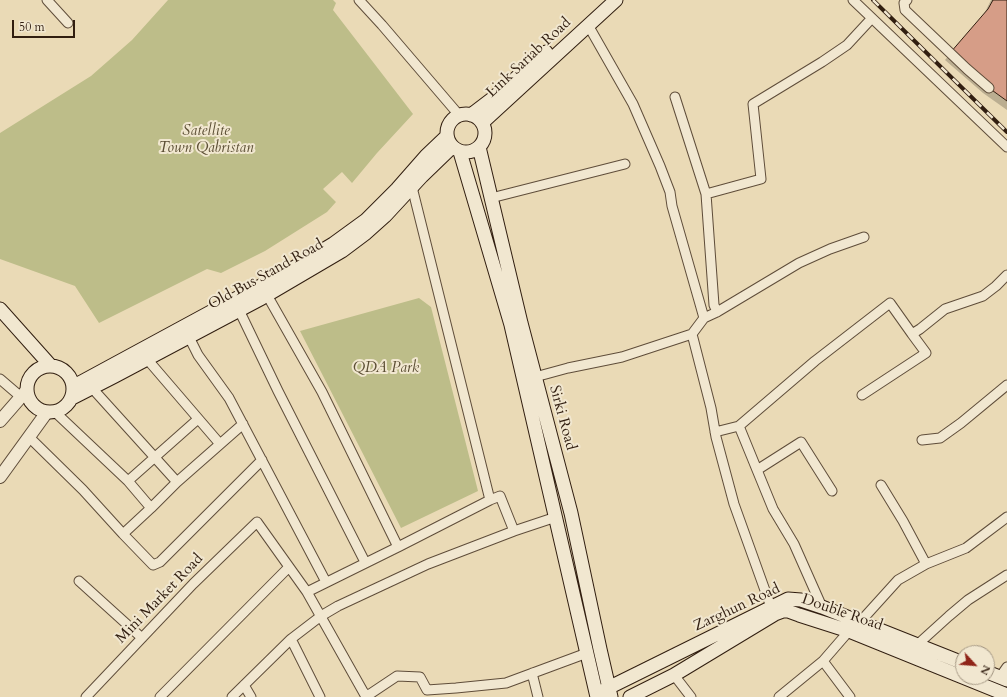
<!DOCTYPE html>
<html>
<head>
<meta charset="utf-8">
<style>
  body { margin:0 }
  #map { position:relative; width:1007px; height:697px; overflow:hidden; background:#eadab6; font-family:Cardo,serif }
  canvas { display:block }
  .north { position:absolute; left:955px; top:645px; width:40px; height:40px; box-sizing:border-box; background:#f1e7d0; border:1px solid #a49783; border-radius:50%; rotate:116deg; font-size:11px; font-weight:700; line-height:16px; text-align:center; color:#311e10 }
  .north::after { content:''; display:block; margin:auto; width:14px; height:18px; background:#8f2418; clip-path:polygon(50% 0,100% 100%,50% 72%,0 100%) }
  .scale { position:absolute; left:12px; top:20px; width:63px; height:18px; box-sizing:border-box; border:2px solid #311e10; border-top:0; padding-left:5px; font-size:12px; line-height:14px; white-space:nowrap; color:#311e10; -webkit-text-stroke:3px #f1e7d0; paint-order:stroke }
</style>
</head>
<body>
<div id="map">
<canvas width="1007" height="697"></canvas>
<div class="north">N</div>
<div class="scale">50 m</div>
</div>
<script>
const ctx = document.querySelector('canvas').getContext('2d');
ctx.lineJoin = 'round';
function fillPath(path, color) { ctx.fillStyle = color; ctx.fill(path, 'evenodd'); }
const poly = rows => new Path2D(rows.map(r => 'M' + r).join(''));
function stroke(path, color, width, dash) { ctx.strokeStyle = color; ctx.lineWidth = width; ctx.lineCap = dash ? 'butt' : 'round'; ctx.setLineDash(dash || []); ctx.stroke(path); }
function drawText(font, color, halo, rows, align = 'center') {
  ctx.font = font + ' Cardo,serif'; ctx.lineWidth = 4; ctx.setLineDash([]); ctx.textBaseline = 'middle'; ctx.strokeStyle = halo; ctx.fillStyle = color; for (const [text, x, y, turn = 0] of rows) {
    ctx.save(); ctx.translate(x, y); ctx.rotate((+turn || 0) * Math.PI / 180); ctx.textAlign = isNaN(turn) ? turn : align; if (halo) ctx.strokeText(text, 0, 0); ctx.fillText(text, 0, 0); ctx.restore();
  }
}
const green = poly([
  [168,0,333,0,336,3,333,10,413,114,377,153,352,183,342,172,323,189,336,202,327,212,265,251,221,273,207,269,99,323,75,286,0,259,0,133,91,76,132,40],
  [419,298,431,307,478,491,401,528,300,331]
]);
const shadow = poly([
  [991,0,1007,0,1007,110,983,93,945,60,983,16]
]);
const building = poly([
  [993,0,1007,0,1007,101,989,88,950,53,988,9,993,0]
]);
const minor = poly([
  [47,0,68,23],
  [359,0,382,25,459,115],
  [853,0,1007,147],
  [907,0,904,3,905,10,967,69,989,88],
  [588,25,633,104,660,166,670,192,672,206,704,318],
  [675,97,706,194,714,305,717,312],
  [412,187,490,500],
  [706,194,761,179,753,104,822,62,847,45,872,18],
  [491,198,625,164],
  [267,295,322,392,398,547,490,500,500,496,514,531],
  [239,310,278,391,365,562],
  [692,334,711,408,716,437,734,504,771,607,774,612],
  [189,337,198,355,229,398,326,582],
  [147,359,220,444],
  [535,377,568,368,622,357,692,334,704,318,717,312,799,263,830,249,864,237],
  [0,379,21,397],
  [92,388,177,482],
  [862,395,926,353,912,334],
  [55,412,128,481,151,508],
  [715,432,739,426],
  [29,437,83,490,123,534,153,565,160,562,262,460],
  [922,440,940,438,961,423,1007,385],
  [757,470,801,442,832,491],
  [128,481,198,419],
  [881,485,903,521,926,564],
  [123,534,151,508,177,482,243,424],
  [79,581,142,638],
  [307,592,398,547],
  [822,607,794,544,773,509,739,426,815,361,890,303,912,334,920,329,945,309,983,296,996,286,1007,275],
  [860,622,898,580,926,564,966,548,1007,517],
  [291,639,320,697],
  [917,645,949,616,968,600,1007,575],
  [823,661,850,697],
  [532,673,538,697],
  [674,675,691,697],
  [1000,677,1007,667],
  [244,685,251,697],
  [86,697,193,584,257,522,307,592,365,695,370,694,397,676,420,677,427,690,456,688,506,683,587,653],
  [160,697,289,567],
  [232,697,291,639,321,616,338,606,428,564,514,531,556,517],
  [779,697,823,661,849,631]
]);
const tertiary = poly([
  [0,421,27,390],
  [0,477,47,412]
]);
const secondary = poly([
  '447 133a19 19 0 1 1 38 0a19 19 0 1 1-38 0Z',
  [471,115,492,99,546,52],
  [482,123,616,0],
  [479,147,521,323,571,513,600,649,611,697],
  [460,152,511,325,597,697],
  [0,309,50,365],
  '27 389a23 23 0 1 1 46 0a23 23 0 1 1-46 0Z',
  [74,386,218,308,280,276,333,244,366,220,397,189,426,156,447,136],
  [72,398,115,376,262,298,342,251,366,233,385,216,422,176,452,147],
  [987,672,1007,680],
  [602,691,788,599,801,600,822,607,963,663],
  [630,697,674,675,775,614,783,611,788,611,799,615,849,631,1007,695]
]);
const rail = poly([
  [873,0,1007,132]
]);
const streetNames = [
  ["Link Sariab Road",529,58,-43],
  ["Old Bus Stand Road",266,275,-29],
  ["Sirki Road",562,418,75],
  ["Mini Market Road",160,599,-46],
  ["Zarghun Road",737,608,-25],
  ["Double Road",842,613,19]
];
const parkNames = [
  ["Satellite",206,132],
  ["Town Qabristan",206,149],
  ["QDA Park",386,369]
];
fillPath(green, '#bdbd89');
fillPath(shadow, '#0003');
fillPath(building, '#d69d87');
stroke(building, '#311e10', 1);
stroke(minor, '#5f4d3a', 11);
stroke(tertiary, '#5f4d3a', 14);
stroke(secondary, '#311e10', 15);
stroke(minor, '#f1e7d0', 9);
stroke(tertiary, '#f1e7d0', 12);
stroke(secondary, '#f1e7d0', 13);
stroke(rail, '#311e10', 4);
stroke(rail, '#f1e7d0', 2.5, [8]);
drawText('15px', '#311e10', '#f1e7d0', streetNames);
drawText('italic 15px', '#5b4e34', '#f1e7d0', parkNames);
</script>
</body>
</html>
